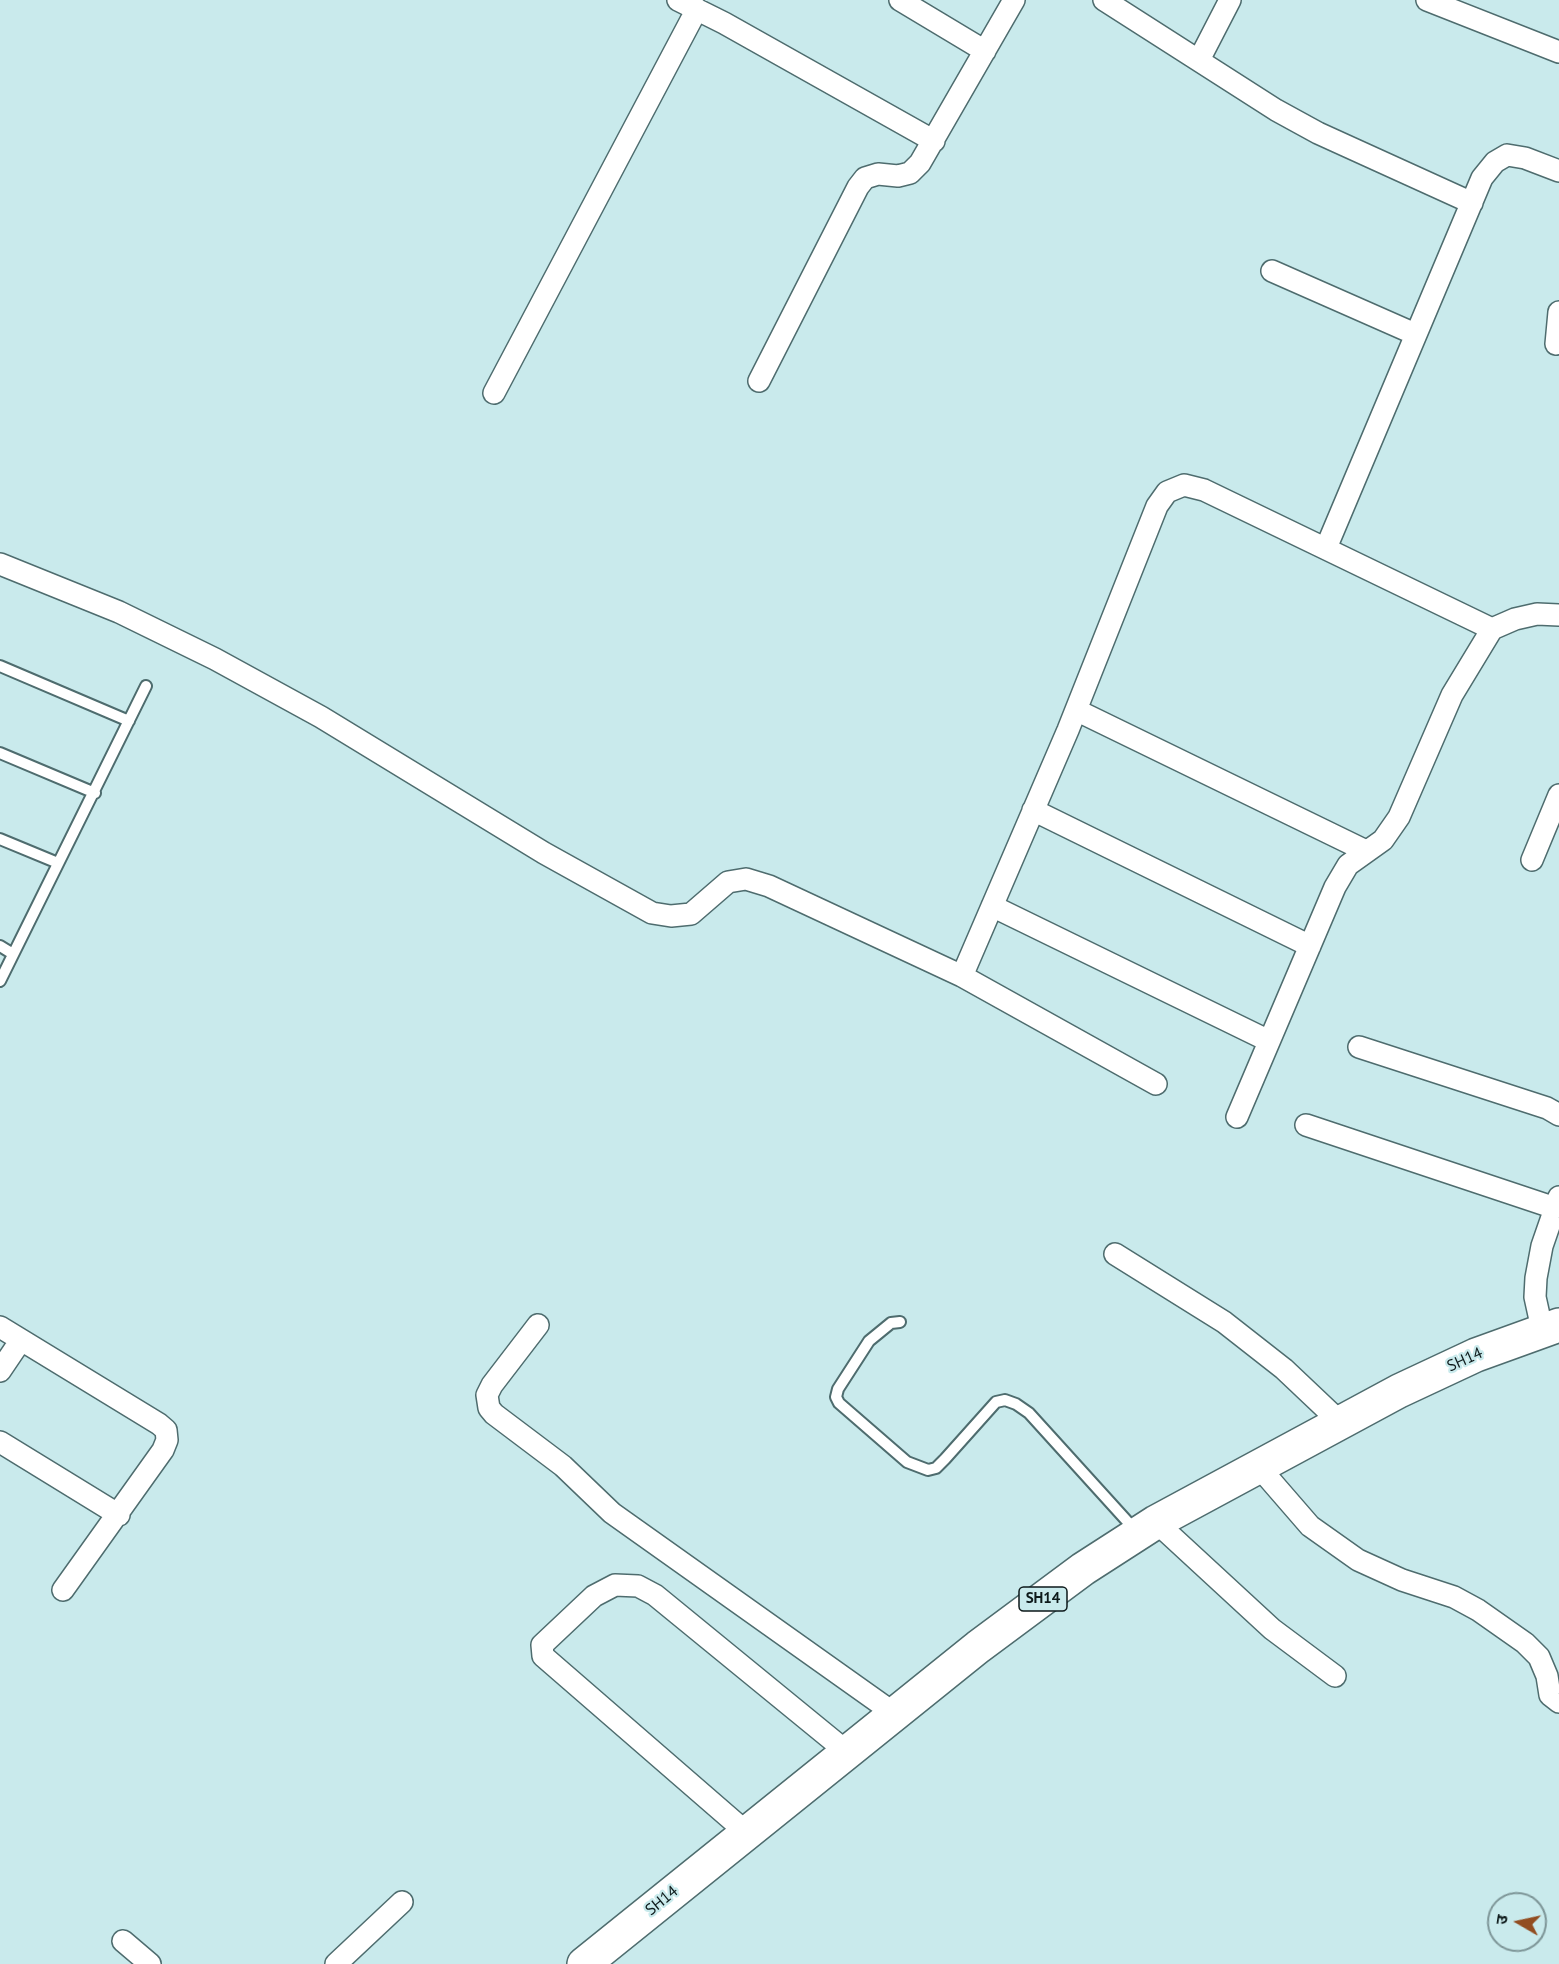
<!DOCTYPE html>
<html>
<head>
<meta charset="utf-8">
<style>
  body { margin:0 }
  #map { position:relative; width:1559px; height:1964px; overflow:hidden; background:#c9eaec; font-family:"PT Sans","Noto Sans Devanagari",sans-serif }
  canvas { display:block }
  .north { position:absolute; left:1487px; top:1892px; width:60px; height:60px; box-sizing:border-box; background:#c9eaec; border:2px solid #7e9698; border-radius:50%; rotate:279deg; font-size:16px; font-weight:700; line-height:24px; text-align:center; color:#0d191a }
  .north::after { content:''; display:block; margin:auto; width:21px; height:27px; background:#924d21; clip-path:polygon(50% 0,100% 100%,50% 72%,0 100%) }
</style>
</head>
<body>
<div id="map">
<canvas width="1559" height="1964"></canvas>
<div class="north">उ</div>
</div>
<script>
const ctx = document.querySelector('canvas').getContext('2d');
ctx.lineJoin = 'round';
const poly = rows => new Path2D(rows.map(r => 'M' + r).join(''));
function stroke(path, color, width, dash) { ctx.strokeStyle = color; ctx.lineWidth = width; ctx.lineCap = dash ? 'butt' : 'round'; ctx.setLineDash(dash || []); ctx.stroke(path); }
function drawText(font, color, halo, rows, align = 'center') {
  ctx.font = font + ' "PT Sans",sans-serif'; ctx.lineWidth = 4.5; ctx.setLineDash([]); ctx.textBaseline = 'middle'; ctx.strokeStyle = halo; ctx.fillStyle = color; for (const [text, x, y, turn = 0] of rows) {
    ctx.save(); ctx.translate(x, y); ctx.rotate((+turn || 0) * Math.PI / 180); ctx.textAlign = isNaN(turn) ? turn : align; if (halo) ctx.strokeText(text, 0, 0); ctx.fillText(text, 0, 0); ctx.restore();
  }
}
const lane = poly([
  [0,666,129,721],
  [0,753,95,793],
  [0,839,58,863],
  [0,946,13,954],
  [0,981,146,686],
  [900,1322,891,1323,869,1341,838,1389,836,1397,839,1403,907,1462,928,1470,936,1468,945,1459,996,1402,1005,1400,1016,1404,1029,1413,1136,1531]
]);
const street = poly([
  [678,0,724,23,934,141],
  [900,0,985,51],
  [1104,0,1276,110,1318,133,1472,203],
  [1427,0,1559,52],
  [1199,60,1230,0],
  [1272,271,1415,334],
  [1556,344,1559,312],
  [759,381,858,187,865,178,878,174,898,176,910,173,920,163,1014,0],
  [494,393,697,9],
  [1326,548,1482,178,1495,162,1507,155,1525,158,1559,171],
  [0,564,119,612,215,659,321,717,544,853,652,913,671,916,691,914,728,882,746,879,769,886,962,976,1156,1084],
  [1076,710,1366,851],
  [1033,810,1310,946],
  [1532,860,1559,795],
  [992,906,1269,1041],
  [962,976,1068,730,1157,506,1167,492,1184,485,1204,490,1492,629],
  [1359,1047,1547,1108,1559,1115],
  [1237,1117,1335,887,1348,865,1383,840,1399,817,1452,695,1492,629,1515,619,1537,614,1559,615],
  [1306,1125,1555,1208],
  [1115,1254,1224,1322,1284,1369,1340,1422],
  [538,1325,492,1385,487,1395,489,1408,494,1414,563,1466,612,1513,895,1714],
  [0,1327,159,1424,166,1430,167,1440,163,1450,63,1590],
  [1542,1329,1535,1297,1536,1278,1542,1246,1559,1197],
  [0,1371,21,1340],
  [0,1442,119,1515],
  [1258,1466,1310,1526,1358,1560,1402,1580,1454,1597,1478,1610,1525,1643,1539,1657,1547,1676,1550,1695,1559,1702],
  [1156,1522,1272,1629,1335,1676],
  [747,1833,543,1656,542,1645,594,1596,615,1585,638,1586,655,1595,847,1752],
  [123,1941,150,1964],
  [336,1964,402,1902]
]);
const primary = poly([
  [584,1964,978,1647,1083,1569,1156,1522,1399,1391,1476,1355,1559,1325]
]);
const shields = [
  [1043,1599,48]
];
const shieldNames = [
  ["SH14",1043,1599]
];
const streetNames = [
  ["SH14",1465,1360,-24],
  ["SH14",662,1901,-39]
];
stroke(lane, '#4e6c6e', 14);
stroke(street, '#4e6c6e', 24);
stroke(primary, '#4e6c6e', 36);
stroke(lane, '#fff', 10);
stroke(street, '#fff', 21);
stroke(primary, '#fff', 33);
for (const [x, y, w] of shields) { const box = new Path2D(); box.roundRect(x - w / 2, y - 12, w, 24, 4.5); ctx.fillStyle = '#c9eaec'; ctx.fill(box); stroke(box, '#0d191a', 1.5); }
drawText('bold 15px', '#0d191a', null, shieldNames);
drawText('16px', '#0d191a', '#c9eaec', streetNames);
</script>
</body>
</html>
